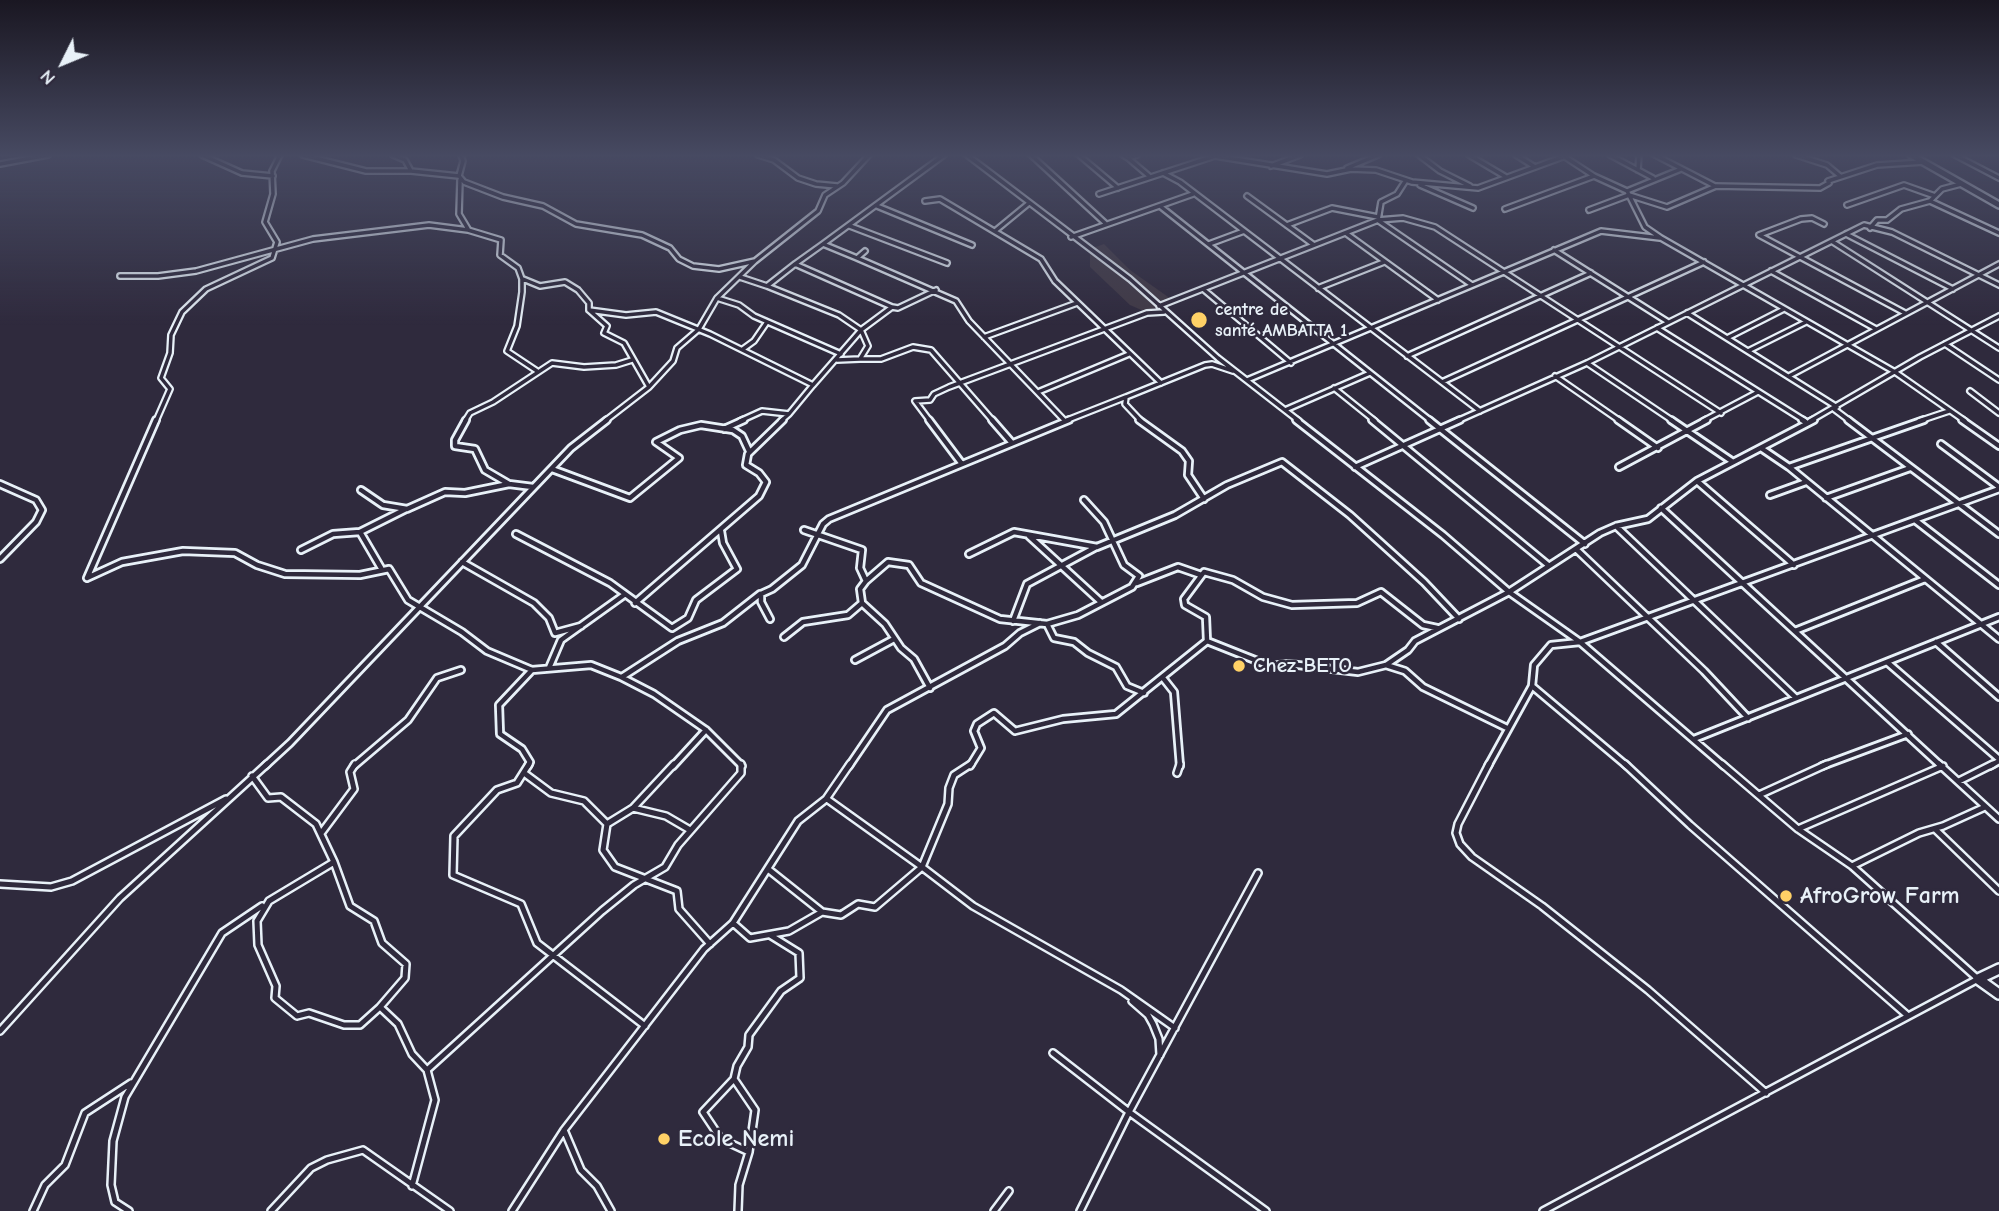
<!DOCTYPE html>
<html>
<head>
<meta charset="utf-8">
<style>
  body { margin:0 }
  #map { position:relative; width:1999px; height:1211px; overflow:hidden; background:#2f2a3d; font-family:"Comic Neue",sans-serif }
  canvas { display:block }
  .north { position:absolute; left:28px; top:28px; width:70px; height:70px; -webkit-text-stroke:5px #2f2a3d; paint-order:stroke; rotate:227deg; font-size:19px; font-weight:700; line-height:28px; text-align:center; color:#e8f1f8 }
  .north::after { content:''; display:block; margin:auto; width:24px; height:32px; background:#e8f1f8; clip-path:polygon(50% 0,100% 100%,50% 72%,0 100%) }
</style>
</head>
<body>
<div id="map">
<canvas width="1999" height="1211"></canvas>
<div class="north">N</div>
</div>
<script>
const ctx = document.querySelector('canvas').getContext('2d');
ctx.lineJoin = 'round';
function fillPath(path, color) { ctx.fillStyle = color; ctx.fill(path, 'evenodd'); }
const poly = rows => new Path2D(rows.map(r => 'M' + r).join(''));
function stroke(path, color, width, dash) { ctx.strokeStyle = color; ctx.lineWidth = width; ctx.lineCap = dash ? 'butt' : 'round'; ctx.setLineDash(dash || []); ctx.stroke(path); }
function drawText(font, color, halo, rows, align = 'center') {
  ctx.font = font + ' "Comic Neue",sans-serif'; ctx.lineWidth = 5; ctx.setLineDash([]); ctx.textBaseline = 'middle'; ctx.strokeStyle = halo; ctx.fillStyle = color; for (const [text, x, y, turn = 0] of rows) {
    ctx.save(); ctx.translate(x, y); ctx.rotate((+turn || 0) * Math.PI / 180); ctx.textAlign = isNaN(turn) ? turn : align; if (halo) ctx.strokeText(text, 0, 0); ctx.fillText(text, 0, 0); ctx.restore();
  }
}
const built = poly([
  [1104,244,1130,270,1171,299,1146,312,1130,305,1090,267,1090,249]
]);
const streetFar2 = poly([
  [202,155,242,173,273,176],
  [303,155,366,171,410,171],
  [393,155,405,160,411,171,459,176,464,182,503,197,543,206,576,224,642,235,670,248,679,259,693,266,719,269,755,261,818,211,825,195,843,183,869,155],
  [758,155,774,160,798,178,816,184,837,186],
  [967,155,1130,279,1218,358,1299,421],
  [1031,155,1105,223],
  [1079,155,1118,188],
  [1123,155,1128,158,1137,155],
  [1419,155,1440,171,1470,186],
  [1469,155,1506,177],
  [1516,155,1535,167],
  [1562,155,1594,176,1627,191,1645,227,1661,238,1895,372,1965,421],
  [1610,155,1653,178],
  [1655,155,1715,186],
  [1796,155,1827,165,1840,176],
  [1955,155,1999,178],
  [1215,156,1327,174,1351,169,1376,170,1412,182,1478,188,1568,155],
  [1128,158,1149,176],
  [0,164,48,155],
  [1271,166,1300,155],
  [1347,168,1378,155],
  [1638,170,1639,155],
  [1163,173,1180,182,1480,411],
  [459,176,463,161,461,155],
  [460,180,459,214,468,229],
  [1420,185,1473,208],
  [1627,191,1681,169],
  [1099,194,1218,155],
  [1247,196,1314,245],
  [925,201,940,199,1041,259,1055,281,1161,383],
  [1930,201,1999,233],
  [1847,205,1904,185,1935,196],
  [877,206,972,245],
  [1160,206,1431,421],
  [1505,209,1594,176],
  [1589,210,1629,195,1667,207,1716,186,1820,188,1829,183,1828,181,1877,165,1923,162],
  [1378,220,1381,202,1397,194,1406,180],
  [1379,221,1472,285],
  [1824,224,1812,218,1801,219,1759,235,1905,313],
  [1287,225,1332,208,1378,217],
  [850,226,947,263],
  [1870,228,1877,220,1887,220,1901,209,1930,201,1942,189,1961,184],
  [995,231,1029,203],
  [1347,234,1438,300],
  [1846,234,1953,289],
  [1071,237,1193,194],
  [1833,242,1999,348],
  [823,244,944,155],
  [1209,244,1244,231],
  [1554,250,1668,322],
  [865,251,857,258,956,301,969,321,1065,421],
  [795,264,823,244,857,258],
  [795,264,892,307,861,330,839,315,767,286,795,264],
  [1771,271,1876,329],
  [120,276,158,276,196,271,313,239,429,225,468,230,501,240,500,255,518,268,522,279,522,292,517,326,507,351,537,371],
  [740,277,767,286],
  [523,279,540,286,565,282,578,290,589,303,589,310,607,326,604,333,624,343,649,387],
  [1318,288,1384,262],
  [1203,289,1291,363],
  [717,298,739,305,754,316,841,354],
  [1159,306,1378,220,1403,218,1435,227,1721,413],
  [892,307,898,308,936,290],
  [589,310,626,315,656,312,710,334,813,385,861,330],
  [1687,313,1837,407],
  [1657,328,1805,421],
  [861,330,868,346,860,359,881,359,913,347,931,350,993,421],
  [984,337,1077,303],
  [1727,338,1784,309],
  [1945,344,1999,380],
  [743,349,754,341,767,322],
  [1748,351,1806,322],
  [1407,356,1591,273],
  [837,360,860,359],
  [1587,363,1673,421],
  [1555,376,1620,421],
  [1789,376,1999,264],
  [1247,380,1601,231,1660,238],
  [1442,382,1704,262],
  [1334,388,1375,421],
  [1970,391,1999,413],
  [1038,392,1129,354],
  [1834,409,1850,421],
  [1285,410,1370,373],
  [156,421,170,389,161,378,170,353,171,335,182,312,206,289,272,258,277,242,265,222,273,194,272,171,280,155],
  [465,421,470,413,493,402,552,363,584,367,616,365,632,360],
  [605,421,649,387,673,361,677,348,699,329,717,298,755,261],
  [740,421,762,411,789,414,813,385],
  [781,421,789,414],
  [930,421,915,401,930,400,934,394,949,387,1147,313,1164,312],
  [1065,421,1126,397],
  [1141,421,1125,404,1126,397,1205,365,1212,364,1233,371],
  [1457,421,1587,363,1864,225,1892,232,1999,285],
  [1703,421,1758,392],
  [1810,421,1920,357,1999,316],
  [1919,421,1949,411]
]);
const streetFar1 = poly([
  [466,420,455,440,455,446,475,449,485,470,509,484],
  [929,420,962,464],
  [992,420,1012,443],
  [1139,420,1182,451,1189,461,1188,475,1204,499],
  [1296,420,1443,535,1509,592,1580,642,1724,766],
  [1372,420,1548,565],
  [1429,420,1585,544],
  [1618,420,1658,448],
  [1671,420,1733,462],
  [1802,420,1807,423],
  [1848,420,1999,534],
  [1962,420,1999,446],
  [724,429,744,420],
  [1941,444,1999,487],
  [1761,448,1789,467,1999,639],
  [1355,467,1460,420],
  [1619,467,1707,420],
  [1789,467,1924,420],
  [552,469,630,498,679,458,656,442,680,430,701,425,733,430,742,436,749,451],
  [1697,481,1794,565],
  [0,484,36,500,42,510,36,522,0,559],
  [361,490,383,505,407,509,445,492,465,493,509,484,533,487],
  [1770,495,1806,482],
  [1826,498,1910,468],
  [1661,508,1941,766],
  [1915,520,1999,585],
  [1616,526,1796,698],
  [804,530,862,550,860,568,866,581],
  [360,532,381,568],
  [516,534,610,583,672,628,688,618,696,600,737,569,723,543,721,531],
  [1029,536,1101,602],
  [1576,549,1704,671,1748,718],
  [301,550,333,534,360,532,406,509],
  [969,554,1014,532,1097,547,1175,515,1227,485,1282,462,1350,515,1424,582,1459,619],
  [462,562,534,603,549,618,555,633,581,626],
  [87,578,122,562,183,551,235,553,257,565,285,574,360,575,389,569,408,600,462,632,487,651,532,670,591,665,621,677,654,694,706,730,742,766],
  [87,578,156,420],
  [1137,583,1178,567,1201,575],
  [635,603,759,496,766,482,759,473,746,465,748,454,783,420],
  [770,619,761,602,761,594,772,589,802,565,823,524,829,519,1069,420],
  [1013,621,1027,584,1096,547],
  [1047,624,1054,638,1074,642,1088,653,1116,667,1127,686,1144,693],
  [1795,631,1925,579],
  [784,637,803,622,848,615,862,603],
  [1207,641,1206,617,1185,605,1184,599,1204,572,1233,580,1263,597,1292,605,1357,603,1381,592,1423,625,1437,628],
  [1207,641,1270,666,1289,664,1358,672,1386,665,1405,671,1423,687,1507,728],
  [1936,642,1999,697],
  [855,660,894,639],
  [1887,662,1999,759],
  [1386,665,1408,650,1415,641,1509,592,1600,533,1616,526,1648,519,1697,481,1814,420],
  [549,668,561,640,624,595],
  [622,677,678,641,723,623,760,594],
  [1163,678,1174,692,1180,766],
  [1532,686,1627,766],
  [930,688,914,659,901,648,885,624,862,603,860,589,866,581,888,562,909,565,921,583,1000,619,1047,624,1078,615,1132,587,1139,576,1124,565,1104,522,1084,500],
  [1694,739,1999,617],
  [265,766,290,743,571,448,607,420],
  [354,766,408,720,437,678,461,670],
  [528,766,530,762,522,749,500,734,499,705,532,670],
  [673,766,706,730],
  [849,766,887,710,1005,646,1020,633,1040,623],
  [970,766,981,748,974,731,977,724,994,713,1015,731,1063,719,1116,714,1207,641],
  [1488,766,1532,686,1534,665,1551,645,1580,642,1999,489],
  [1822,766,1908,734],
  [1990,766,1999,761]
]);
const street = poly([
  [529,764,517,783,497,790,454,836,453,875,521,904,537,943,645,1026],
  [1489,764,1458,824,1456,833,1460,844,1472,857,1542,906,1648,990,1766,1093],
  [1625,764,1690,825,1907,1015],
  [1939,764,1999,819],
  [524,773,551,793,584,801,607,824,603,850,615,867,677,891,679,909,710,944],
  [1177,773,1180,764],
  [252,776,268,798,281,797,316,824,334,862,269,901,257,921,258,945,276,986,275,998,297,1016,309,1013,344,1025,360,1025,380,1007],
  [1959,781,1993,764],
  [1759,795,1827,764],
  [827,799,922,867,948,804,949,788,954,775,971,764],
  [633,808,674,764],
  [607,824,633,808,666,816,690,830],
  [1798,829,1943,766],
  [1935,829,1999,891],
  [322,832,354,789,350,772,355,764],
  [334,862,350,906,374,921,382,943,406,964,405,978,380,1007,398,1024,412,1054,427,1070,435,1100,412,1186],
  [1852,866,1919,833,1943,826,1985,807],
  [768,869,822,912,841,915,858,904,875,907,922,867,973,906,1121,990,1175,1028],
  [1258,873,1129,1112,1266,1211],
  [0,884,51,887,72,881,226,799],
  [733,923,750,938,789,931,822,912],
  [1132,1001,1148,1015,1153,1024,1159,1039,1160,1055],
  [0,1031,120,898,267,764],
  [1053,1053,1129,1112,1080,1211],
  [427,1070,602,911,634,885,665,867,678,845,741,773,741,764],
  [734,1079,737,1066,748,1047,749,1035,781,991,800,978,799,953,770,935],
  [734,1079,755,1110,749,1152,721,1139,703,1112,734,1079],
  [564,1130,581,1170,597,1186,611,1211],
  [33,1211,45,1185,65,1165,85,1113,131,1083],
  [129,1211,115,1202,111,1185,113,1141,125,1097,222,933,262,906],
  [271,1211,311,1168,327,1160,363,1150,450,1211],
  [512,1211,564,1130,704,949,733,923,798,821,826,799,850,764],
  [738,1211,739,1185,749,1152],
  [994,1211,1009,1191],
  [1543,1211,1978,979,1852,866,1798,829,1722,764]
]);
const secondaryFar1 = poly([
  [1911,155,1999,205]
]);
const secondary = poly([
  [1999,969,1978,979,1999,994]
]);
const markers = [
  [1199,320,9,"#ffd166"],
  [1239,666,7,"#ffd166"],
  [1786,896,7,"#ffd166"],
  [664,1139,7,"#ffd166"]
];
const farPoinames = [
  ["centre de",1215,310],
  ["santé AMBATTA 1",1215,331]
];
const poiNames = [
  ["Chez BETO",1253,666]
];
const nearPoinames = [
  ["AfroGrow Farm",1800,896],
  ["Ecole Nemi",678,1139]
];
fillPath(built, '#403945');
stroke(streetFar2, '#e8f1f8', 8);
stroke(streetFar1, '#e8f1f8', 10);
stroke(street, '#e8f1f8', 10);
stroke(secondaryFar1, '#e8f1f8', 10);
stroke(secondary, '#e8f1f8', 14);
stroke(streetFar2, '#2f2a3d', 3.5);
stroke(streetFar1, '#2f2a3d', 4.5);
stroke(street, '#2f2a3d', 5);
stroke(secondaryFar1, '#2f2a3d', 5);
stroke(secondary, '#2f2a3d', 9);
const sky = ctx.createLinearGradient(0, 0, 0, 325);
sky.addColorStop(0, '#1a1722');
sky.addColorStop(0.48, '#474a62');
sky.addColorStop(1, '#474a6200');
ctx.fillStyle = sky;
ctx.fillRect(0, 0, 1999, 325);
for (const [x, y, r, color] of markers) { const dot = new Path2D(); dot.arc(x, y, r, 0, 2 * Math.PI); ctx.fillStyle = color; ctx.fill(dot); stroke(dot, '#2f2a3d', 2.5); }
drawText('bold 18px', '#e8f1f8', '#2f2a3d', farPoinames, 'left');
drawText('bold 21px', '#e8f1f8', '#2f2a3d', poiNames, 'left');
drawText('bold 24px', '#e8f1f8', '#2f2a3d', nearPoinames, 'left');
</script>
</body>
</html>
